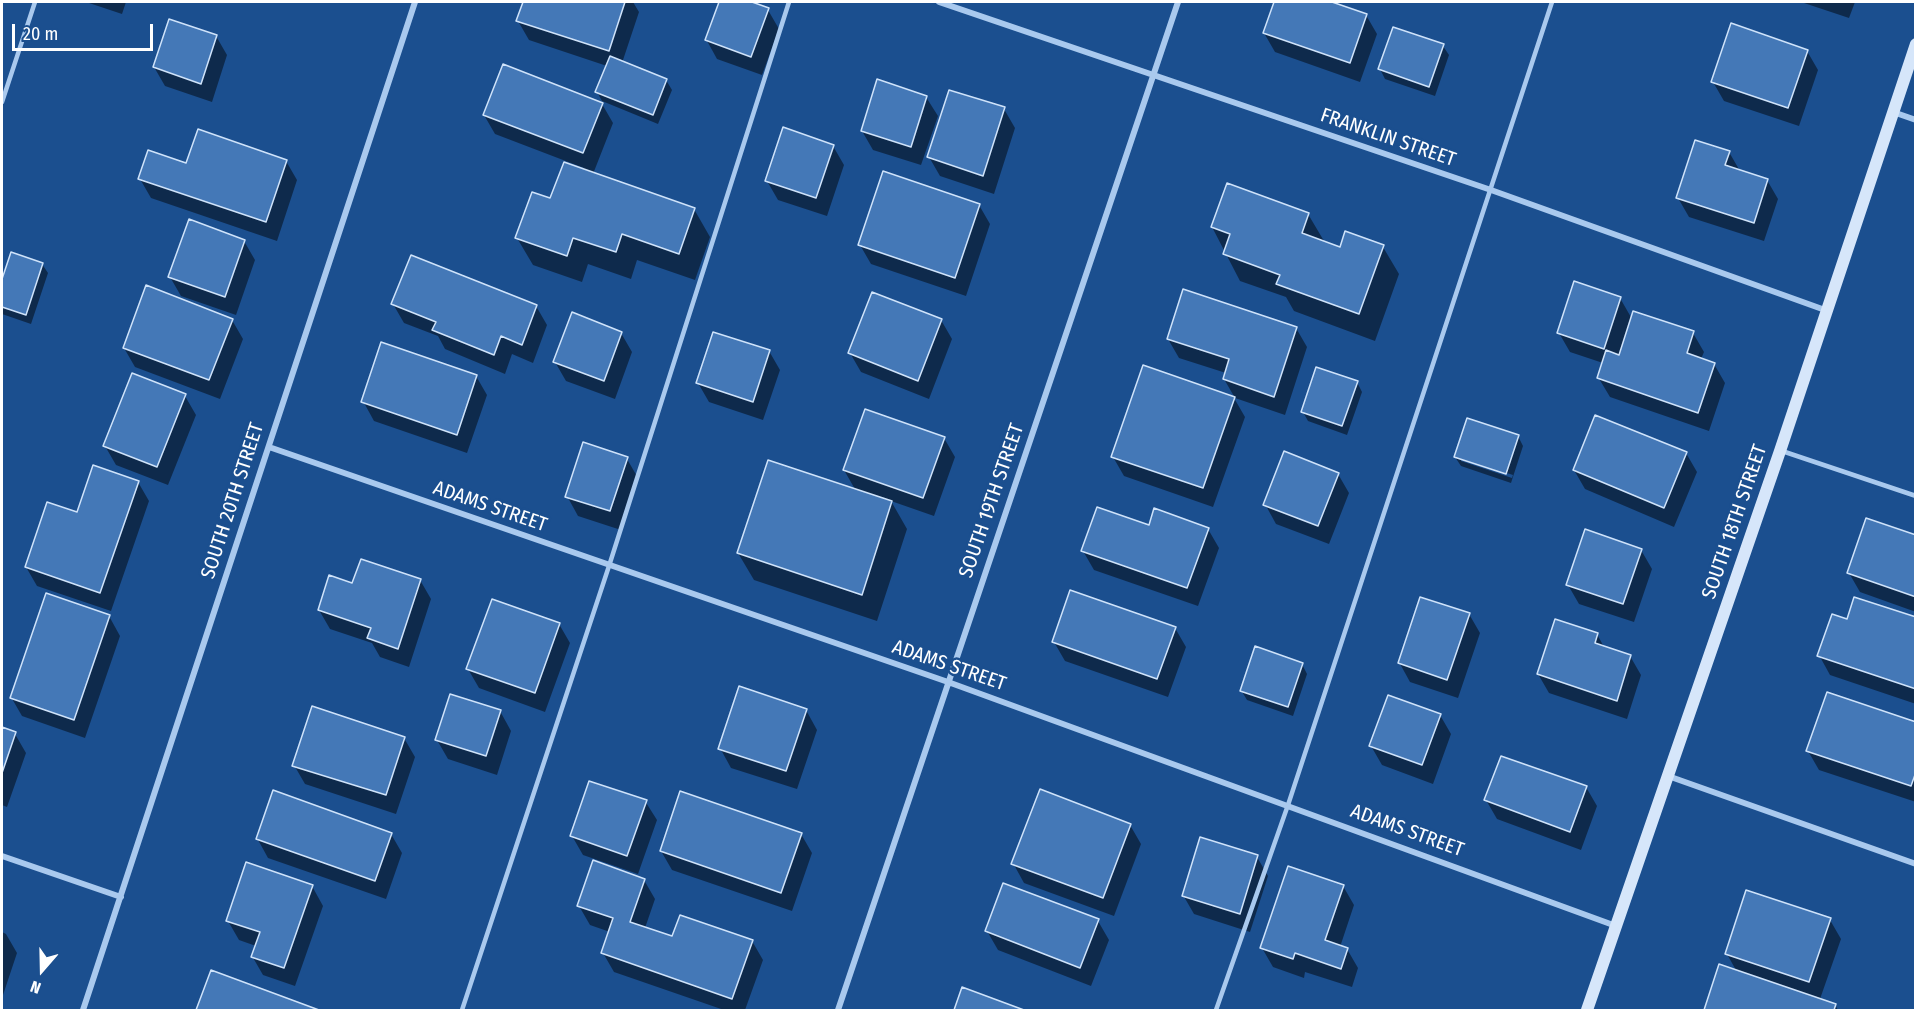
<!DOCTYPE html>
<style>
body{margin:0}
#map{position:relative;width:1917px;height:1012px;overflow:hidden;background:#1b4f8f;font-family:"Fira Sans Condensed",sans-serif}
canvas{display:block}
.frame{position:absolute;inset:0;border:3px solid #fff;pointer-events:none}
.north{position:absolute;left:12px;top:940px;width:60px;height:60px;-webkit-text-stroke:4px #1b4f8f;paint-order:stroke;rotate:200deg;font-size:16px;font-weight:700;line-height:24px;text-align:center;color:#fff}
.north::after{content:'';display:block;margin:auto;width:21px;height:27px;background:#fff;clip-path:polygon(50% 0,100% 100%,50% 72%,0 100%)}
.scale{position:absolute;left:12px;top:24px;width:141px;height:27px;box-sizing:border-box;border:3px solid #fff;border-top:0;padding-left:8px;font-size:18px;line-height:21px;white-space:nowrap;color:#fff;-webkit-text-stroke:4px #1b4f8f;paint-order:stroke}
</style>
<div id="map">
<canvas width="1917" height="1012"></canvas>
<div class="frame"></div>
<div class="north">N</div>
<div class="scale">20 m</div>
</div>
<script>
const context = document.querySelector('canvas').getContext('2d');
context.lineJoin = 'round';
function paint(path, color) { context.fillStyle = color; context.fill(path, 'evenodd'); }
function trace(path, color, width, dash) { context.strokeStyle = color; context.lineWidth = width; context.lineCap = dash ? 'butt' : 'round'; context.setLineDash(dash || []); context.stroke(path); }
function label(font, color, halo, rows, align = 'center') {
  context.font = font + ' "Fira Sans Condensed",sans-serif'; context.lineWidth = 5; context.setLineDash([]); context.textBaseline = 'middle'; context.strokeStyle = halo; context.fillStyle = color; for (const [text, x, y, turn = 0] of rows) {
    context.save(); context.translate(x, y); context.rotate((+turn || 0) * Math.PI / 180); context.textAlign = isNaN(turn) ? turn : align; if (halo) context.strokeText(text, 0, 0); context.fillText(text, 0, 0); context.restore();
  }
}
paint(new Path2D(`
 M86 2H126L122 14Z
 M524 2H633L639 12 622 63 666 80 672 90 658 124 602 101 597 92 607 66 529 40 518 21Z
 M721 2H747L768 10 779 29 762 75 717 59 706 39Z
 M1276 2H1328L1366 15 1377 34 1360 82 1275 52 1264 33Z
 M1801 2H1855L1849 18Z
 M216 36 227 55 212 102 165 86 154 67Z
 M1443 46 1449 55 1435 96 1385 79 1380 69Z
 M1807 51 1818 70 1799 126 1724 101 1713 82Z
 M926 97 938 116 921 165 873 150 862 131Z
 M602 104 613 123 593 174 694 209 710 237 695 280 637 260 631 279 588 264 582 282 533 265 517 238 584 168 495 134 484 115Z
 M1004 109 1015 128 994 194 940 176 929 157Z
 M833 146 844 165 827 216 778 200 767 181Z
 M1729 152 1740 171 1767 180 1778 199 1764 241 1689 217 1678 198Z
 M286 161 297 180 277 241 151 198 140 179 187 165Z
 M979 205 990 224 966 296 871 264 860 245Z
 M1308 214 1324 241 1340 249 1346 233 1383 247 1399 274 1375 341 1294 311 1286 297 1240 281 1212 227Z
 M244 241 255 260 236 315 181 296 170 277Z
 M11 253 42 264 48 273 31 324 2 314V284Z
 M1620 298 1632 319 1693 333 1704 352 1701 359 1714 364 1725 383 1709 431 1610 397 1598 377 1603 363 1570 352 1559 333Z
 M393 304 536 306 547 325 533 363 512 354 505 374 445 349 438 336 404 323Z
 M232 320 243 339 220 399 135 367 124 348Z
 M941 320 952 339 929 399 861 372 850 353Z
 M1296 328 1307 347 1285 415 1235 398 1224 379 1226 373 1179 358 1168 339Z
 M621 333 632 352 615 399 566 381 555 362Z
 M769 351 780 370 763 420 709 402 698 383Z
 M476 376 487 395 467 453 374 421 363 401Z
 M1357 382 1362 392 1347 435 1308 421 1303 412Z
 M185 396 196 415 168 485 116 465 105 446Z
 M1234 398 1245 417 1213 507 1124 476 1113 457Z
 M1518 436 1523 446 1511 483 1461 466 1455 457ZM1461 458 1513 475 1512 478 1461 461Z
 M944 438 955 457 934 516 891 501 907 529 877 621 754 580 738 553 856 491 844 470Z
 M1686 453 1697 472 1674 527 1585 489 1574 470Z
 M627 459 638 478 621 530 578 516 567 496Z
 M1338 474 1349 493 1329 544 1276 524 1265 504Z
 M138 482 149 501 111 611 37 586 26 567 78 514Z
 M1208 529 1219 548 1198 606 1094 570 1083 551Z
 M1916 537V612L1860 592 1849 573Z
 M1641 550 1652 569 1634 622 1579 604 1568 585Z
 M420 580 431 599 409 667 380 657 372 643 330 629 319 610 353 585Z
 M1469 614 1480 633 1458 698 1410 682 1399 662Z
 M109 616 120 636 85 738 22 716 11 697Z
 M1916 619V704L1830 675 1819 655 1848 621Z
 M559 624 570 643 545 712 479 688 468 669Z
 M1175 628 1186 647 1168 697 1065 661 1054 642Z
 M1597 634 1604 647 1630 656 1641 675 1627 719 1549 693 1538 674Z
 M1302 664 1307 674 1293 716 1247 700 1241 690Z
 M806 710 817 730 797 789 731 768 720 748Z
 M500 711 511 731 497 775 448 759 437 740Z
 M1440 715 1451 734 1433 784 1382 765 1371 746Z
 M1916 723V802L1819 770 1808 751Z
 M2 729 15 734 26 753 7 807 2 805Z
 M404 738 415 757 396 814 305 784 294 765Z
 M1586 787 1597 806 1581 850 1497 819 1486 800Z
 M645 801 657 820 638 874 583 855 572 836Z
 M1130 825 1141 844 1114 916 1024 883 1013 863Z
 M391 834 402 853 386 899 268 858 257 838Z
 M801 834 812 853 792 911 672 870 661 851Z
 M1257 857 1268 876 1250 932 1194 914 1183 895Z
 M644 880 655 899 645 928 673 938 752 941 763 960 745 1010H724L614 972 603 953 610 932 590 925 579 906Z
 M312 886 323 906 295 986 263 975 252 956 256 946 239 940 228 921Z
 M1343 886 1354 905 1340 947 1347 949 1358 968 1352 987 1305 972 1304 978 1273 967 1262 948Z
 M1830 920 1841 939 1820 999 1835 1005 1838 1010H1705L1720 966 1737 972 1727 954Z
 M1098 921 1109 940 1091 986 998 950 987 931Z
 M2 932 6 934 17 953 2 998Z
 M212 972 315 1010H198Z
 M963 989 1020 1010H955Z`), '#0007');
const building = new Path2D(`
 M523 2H625L609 51 516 21Z
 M719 2H752L769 8 751 57 705 40Z
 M1274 2H1332L1367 14 1350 63 1263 33Z
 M169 19 217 35 201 84 153 67Z
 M1731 23 1808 50 1788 108 1711 82Z
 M1393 27 1444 44 1429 87 1378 69Z
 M610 56 667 79 653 115 595 92Z
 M503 64 603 103 583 153 483 115Z
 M877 79 927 96 911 147 861 131Z
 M949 90 1005 107 983 176 927 157Z
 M783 127 834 145 816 198 765 181Z
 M198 129 287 160 266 222 138 179 148 150 186 163Z
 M1695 140 1730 151 1725 165 1768 179 1754 223 1676 198Z
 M564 162 695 208 679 254 622 234 616 252 573 238 567 256 515 238 532 192 550 198Z
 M883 171 980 204 955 278 858 245Z
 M1227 183 1309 213 1302 233 1340 247 1345 231 1384 245 1359 314 1276 284 1280 275 1223 254 1230 234 1211 227Z
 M189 219 245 240 225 297 168 277Z
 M11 252 43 263 26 315 2 307V279Z
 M411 255 537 305 522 345 501 336 494 355 432 330 436 322 391 304Z
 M1574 281 1621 297 1604 349 1557 333Z
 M146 285 233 319 209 380 123 348Z
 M1183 289 1297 327 1274 397 1223 379 1229 359 1167 339Z
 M872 292 942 319 918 381 848 353Z
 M1633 311 1694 331 1687 353 1715 363 1698 413 1597 378 1606 350 1619 355Z
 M572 312 622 332 604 381 553 362Z
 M713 332 770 350 753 402 696 383Z
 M381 342 477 375 457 435 361 402Z
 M1143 365 1235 397 1203 488 1111 457Z
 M1316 367 1358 381 1342 426 1301 412Z
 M132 373 186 394 157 467 103 446Z
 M865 409 945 437 923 498 843 470Z
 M1595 415 1687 452 1664 508 1573 470Z
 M1467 418 1519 435 1506 474 1454 457Z
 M583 442 628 457 610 511 565 497Z
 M1284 451 1339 473 1318 526 1263 505Z
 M768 460 892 501 862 595 737 553Z
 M93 465 139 481 100 593 25 567 47 502 77 512Z
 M1097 507 1149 525 1154 508 1209 528 1187 588 1081 551Z
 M1866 518 1916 535V597L1847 573Z
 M1585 529 1642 549 1623 604 1566 585Z
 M361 559 421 579 398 649 367 638 371 628 318 610 329 575 352 583Z
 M1070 590 1176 627 1157 679 1052 642Z
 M46 593 110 615 74 720 10 698Z
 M1420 597 1470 613 1447 680 1398 663Z
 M1854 597 1916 617V689L1817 656 1832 614 1847 619Z
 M492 599 560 623 535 693 466 669Z
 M1555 619 1598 633 1595 643 1631 655 1617 701 1537 674Z
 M1255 646 1303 663 1288 707 1240 691Z
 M739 686 807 709 786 771 718 749Z
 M1827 692 1916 722V772L1911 786 1806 751Z
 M450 694 501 710 486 756 435 740Z
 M1388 695 1441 714 1422 765 1369 746Z
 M312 706 405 737 386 795 292 766Z
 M2 727 16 732 2 773Z
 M1501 756 1587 786 1570 832 1484 800Z
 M589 781 647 800 627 856 570 836Z
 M1040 789 1131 824 1103 898 1011 864Z
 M273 790 392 833 375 881 256 839Z
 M680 791 802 833 781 893 660 851Z
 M1200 837 1258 855 1240 914 1182 896Z
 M593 860 645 879 630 922 672 936 680 915 753 940 732 999 601 953 613 918 577 906Z
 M246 862 313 885 284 968 251 957 260 932 226 921Z
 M1288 866 1344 885 1325 940 1348 948 1341 969 1295 953 1293 959 1260 948Z
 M1003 883 1099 919 1080 968 985 931Z
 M1746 890 1831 918 1809 982 1725 954Z
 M1719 964 1836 1004 1834 1010H1704Z
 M211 970 319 1010H196Z
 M962 987 1024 1010H954Z`);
paint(building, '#4478b7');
trace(building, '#cfe3fa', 1.5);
trace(new Path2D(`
 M2 102 35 2
 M1782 451 1916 496
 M462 1010 609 566 789 2
 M1216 1010 1288 805 1552 2`), '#a9c9ee', 4.5);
trace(new Path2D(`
 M939 2 1491 190 1825 310
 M1893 112 1916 120
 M269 447 948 682 1616 926
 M1668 776 1916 864
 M2 856 121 897
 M83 1010 415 2
 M838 1010 1178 2`), '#a9c9ee', 6);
trace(new Path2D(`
 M1587 1010 1780 451 1916 44`), '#d6e6fa', 12);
label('20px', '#fff', '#1b4f8f', [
 ["FRANKLIN STREET",1388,138,19],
 ["SOUTH 20TH STREET",233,501,-72],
 ["SOUTH 19TH STREET",992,501,-71],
 ["ADAMS STREET",490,507,19],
 ["SOUTH 18TH STREET",1735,522,-71],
 ["ADAMS STREET",949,666,19],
 ["ADAMS STREET",1407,831,20]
]);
</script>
